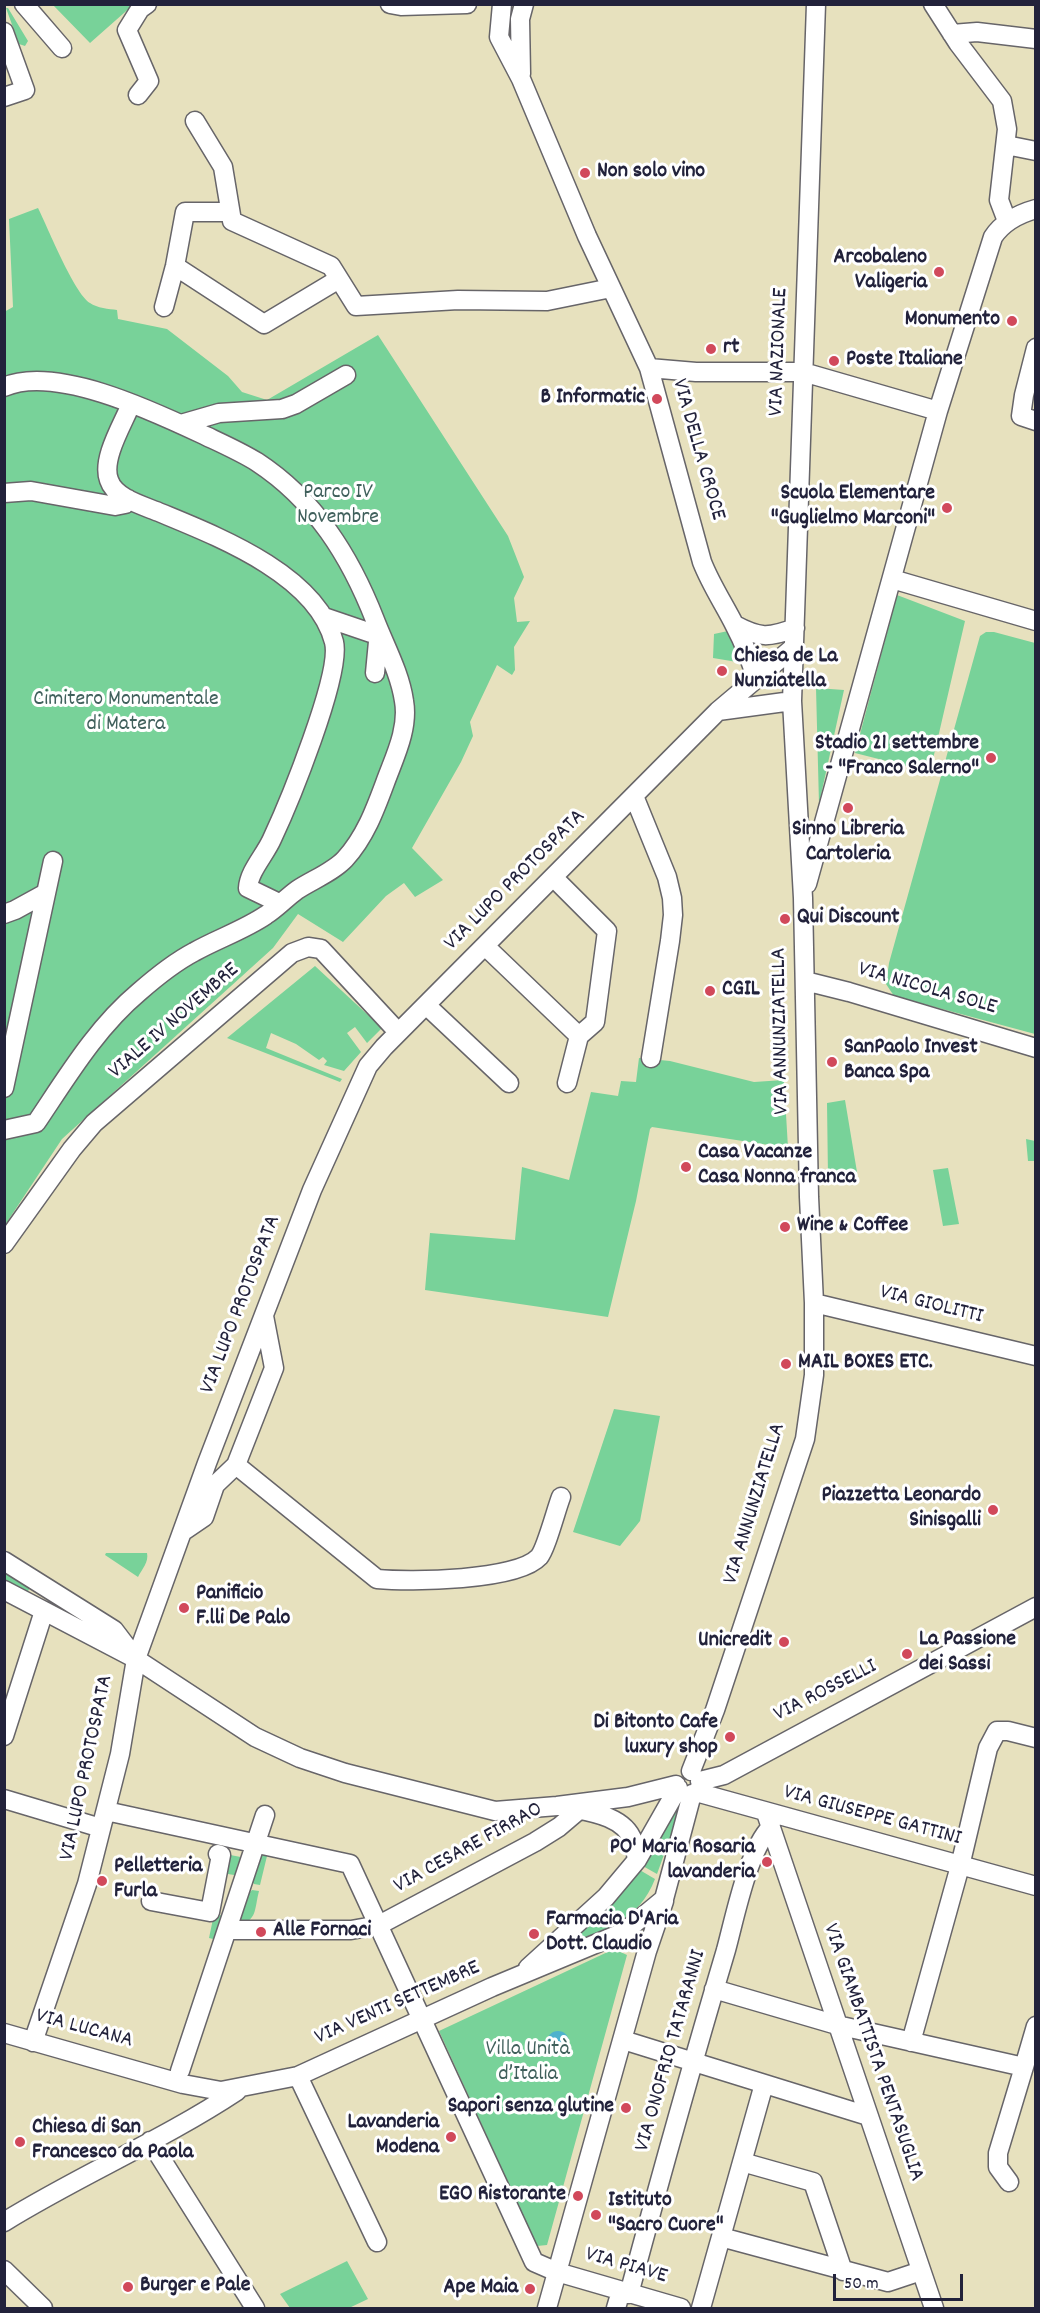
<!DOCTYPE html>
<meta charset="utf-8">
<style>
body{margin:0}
#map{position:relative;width:1040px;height:2313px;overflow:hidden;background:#e7e1be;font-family:Dekko,sans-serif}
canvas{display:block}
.frame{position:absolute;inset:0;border:6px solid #22223b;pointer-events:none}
.scale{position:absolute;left:833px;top:2274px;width:130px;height:27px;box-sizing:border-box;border:3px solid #22223b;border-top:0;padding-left:8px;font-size:18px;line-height:21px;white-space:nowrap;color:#22223b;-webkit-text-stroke:4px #fff;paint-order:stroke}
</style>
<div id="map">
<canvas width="1040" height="2313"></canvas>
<div class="frame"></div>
<div class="scale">50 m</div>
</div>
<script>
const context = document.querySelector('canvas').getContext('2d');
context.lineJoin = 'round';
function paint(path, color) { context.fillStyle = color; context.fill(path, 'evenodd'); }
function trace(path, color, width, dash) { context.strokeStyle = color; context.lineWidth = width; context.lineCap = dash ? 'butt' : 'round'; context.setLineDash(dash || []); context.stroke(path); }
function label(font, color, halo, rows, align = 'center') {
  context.font = font + ' Dekko,sans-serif'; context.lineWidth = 6; context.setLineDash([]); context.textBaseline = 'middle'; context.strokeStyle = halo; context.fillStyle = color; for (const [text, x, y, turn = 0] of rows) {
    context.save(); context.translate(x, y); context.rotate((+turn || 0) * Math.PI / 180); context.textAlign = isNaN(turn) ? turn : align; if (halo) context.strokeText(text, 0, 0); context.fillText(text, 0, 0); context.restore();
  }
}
paint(new Path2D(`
 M53 5H133L90 43Z
 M6 8H8L28 41 25 46 19 44Z
 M38 208C48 228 74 293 90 303 97 308 109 309 117 310L118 319 167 329 228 376 242 392 267 400 378 335 508 536 524 577 514 598 517 622 530 621 514 647 515 670 512 675 497 665 470 722 473 736 461 762 412 848 443 880 415 897 404 883 386 896 343 942 298 914 273 948 62 1139 5 1225 4 312 13 307 9 219Z
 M897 595 965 621 930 772 855 753Z
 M728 631 744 657 737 662 713 658 714 634Z
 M986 632H994L1035 643V1034L894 996 886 984 889 963 980 636Z
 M816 688 844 690 819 804Z
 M315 966 382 1028 367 1043 355 1027 347 1033 361 1052 344 1071 324 1065 327 1061 323 1057 319 1060 296 1044 271 1033 266 1048 342 1079 340 1082 227 1038Z
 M639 1058 670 1061 754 1082 784 1080 788 1148 652 1127 650 1129 636 1201 608 1317 425 1290 430 1233 515 1240 522 1167 569 1180 591 1092 618 1096 621 1081 636 1082Z
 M845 1100 857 1172 828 1177 827 1103Z
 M1026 1139 1035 1141V1161H1028Z
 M948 1168 959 1224 943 1226 933 1170Z
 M614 1409 660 1416 640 1521 620 1546 573 1532Z
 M106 1553H147C149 1562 142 1569 138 1577L105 1555Z
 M5 1568 32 1584 27 1593 5 1583Z
 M678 1796 684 1799 657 1874 641 1865Z
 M225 1854 246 1858 240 1876 222 1873Z
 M260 1855 267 1856 260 1885 254 1884 252 1881Z
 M638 1869 655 1879C639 1921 603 1931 564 1949L561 1946Z
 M252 1890 259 1891C254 1910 258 1920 237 1926L248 1894Z
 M221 1915 225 1916 217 1940 209 1938 213 1919Z
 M614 1949 627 1955 547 2245 537 2246 439 2031Z
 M347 2261 368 2299 349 2308H290L280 2294Z`), '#78d299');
paint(new Path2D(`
 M547 2042a11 11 0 1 1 22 0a11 11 0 1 1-22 0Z`), '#4eb2cd');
const minor = new Path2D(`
 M24 4 62 48
 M390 4 401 6 467 4
 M502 4 499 37 521 79 587 236 649 368 702 562C711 585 724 604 735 626 744 643 751 661 756 679
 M933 4 958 43 1002 101 1007 129 999 200 1007 221
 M4 32 25 90 4 97
 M952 34 977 32 1036 39
 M521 74 520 19 524 4
 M138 95 149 81 127 30 140 9 147 4
 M195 121 223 167 232 221 331 266 356 306 458 300 547 301 611 288
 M1006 145 1036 151
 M175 266 264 324 339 279
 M164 307 175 266 185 212H230
 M1036 348 1024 395 1021 416 1036 421
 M649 368 696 372H803L938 411
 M4 387C56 364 157 413 206 436 223 444 241 452 257 462 315 500 350 556 375 620 385 646 400 673 404 701 409 729 394 758 385 783 375 810 365 837 345 859 333 872 312 880 297 890 286 898 277 908 266 915 244 930 217 939 194 952 175 962 155 978 139 992 96 1028 67 1077 36 1123L4 1130
 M131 404C123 424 101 459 109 480 115 499 145 506 161 513 219 537 317 575 334 642 342 674 288 805 272 839 265 855 249 871 248 888L279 903
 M181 424 219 413 282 409 296 404 346 375
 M4 493 31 491 115 506 125 504 128 499
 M892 579 1036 621
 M324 617 371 633 379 631 375 673
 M735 625C759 638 769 638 795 628
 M718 711 792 701
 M634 796 667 877 672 898 673 915 670 941 651 1058
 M553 877 607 931 595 1022 579 1036 567 1083
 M807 884 938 411 993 237C1003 222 1018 214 1036 209
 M4 914 15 910 46 893
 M485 946 579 1036
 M805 981 849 992 1036 1048
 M426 1005 509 1083
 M4 1088 53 861
 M4 1244 72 1149 94 1123 292 953 308 947 321 949 398 1032
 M814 1303 1036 1356
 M236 1465 377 1579C410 1582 517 1581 539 1557 546 1549 556 1510 561 1497
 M182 1532 204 1517 215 1485 236 1465 274 1368 264 1316
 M4 1561 114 1630 133 1655
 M4 1590 136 1659 255 1737 300 1758 345 1773 495 1811 557 1806 628 1797 676 1785
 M4 1736 44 1611
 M691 1771 715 1710 805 1439 814 1375V1303L809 1197 803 898 792 701 816 4
 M700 1781 724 1775 1036 1607
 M696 1792 1036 1886
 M4 1799 101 1828
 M571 1808C592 1812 625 1817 633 1841 635 1847 636 1854 637 1860
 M106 1811 350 1864 534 2262 557 2272 681 2308
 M766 1813 934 2308
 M151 1901 210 1912 221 1855 218 1854
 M227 1930H351L379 1925 535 1842 559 1827 579 1810
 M528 1968 606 1897 637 1860 678 1788
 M714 1989 837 2025 1024 2067 1036 2026
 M4 2033 183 2084 221 2091 298 2076 492 1987 624 1932 664 1899 692 1794
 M623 2040 868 2116
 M33 2042 87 1884 120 1754 136 1659 207 1463 312 1190 368 1066 384 1047 718 711 794 647
 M911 2042 960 1866 988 1748 997 1731H1008L1036 1738
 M180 2071 265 1815
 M298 2076 377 2242
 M150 2141 255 2308
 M742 2162 813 2182 843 2271
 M1009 2182 998 2167V2153L1024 2067
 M4 2222C80 2175 163 2140 237 2091
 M721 2237 888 2282 921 2271
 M4 2270 43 2308
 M629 2294C660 2179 692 2064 726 1950 735 1917 748 1850 771 1827
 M547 2308 647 1951 664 1901
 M616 2308 621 2291
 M701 2308 764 2084`);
trace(minor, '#676569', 21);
trace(minor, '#fff', 18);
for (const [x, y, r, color] of [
 [585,173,6,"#d1495b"],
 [939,272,6,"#d1495b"],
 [1012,321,6,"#d1495b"],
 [711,349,6,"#d1495b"],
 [834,361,6,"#d1495b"],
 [657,399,6,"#d1495b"],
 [947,508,6,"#d1495b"],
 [722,671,6,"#d1495b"],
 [991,758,6,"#d1495b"],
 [848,808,6,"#d1495b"],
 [785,919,6,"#d1495b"],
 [710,991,6,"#d1495b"],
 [832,1062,6,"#d1495b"],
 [686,1167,6,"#d1495b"],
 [785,1227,6,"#d1495b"],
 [786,1364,6,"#d1495b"],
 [993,1510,6,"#d1495b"],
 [184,1608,6,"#d1495b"],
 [784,1642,6,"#d1495b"],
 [907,1654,6,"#d1495b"],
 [730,1737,6,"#d1495b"],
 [767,1862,6,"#d1495b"],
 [102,1881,6,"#d1495b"],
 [261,1932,6,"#d1495b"],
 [534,1934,6,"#d1495b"],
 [626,2108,6,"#d1495b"],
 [451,2137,6,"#d1495b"],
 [20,2142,6,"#d1495b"],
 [578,2196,6,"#d1495b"],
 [596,2215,6,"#d1495b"],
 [128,2287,6,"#d1495b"],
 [530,2289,6,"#d1495b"]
]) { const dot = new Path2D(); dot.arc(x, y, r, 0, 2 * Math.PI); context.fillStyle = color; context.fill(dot); trace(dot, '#fff', 2); }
label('bold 22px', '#22223b', '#fff', [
 ["Non solo vino",597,173],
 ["Arcobaleno",927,259,"right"],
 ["Valigeria",927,284,"right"],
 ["Monumento",1000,321,"right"],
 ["rt",723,349],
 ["Poste Italiane",846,361],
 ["B Informatic",645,399,"right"],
 ["Scuola Elementare",935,495,"right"],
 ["\"Guglielmo Marconi\"",935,520,"right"],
 ["Chiesa de La",734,658],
 ["Nunziatella",734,683],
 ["Stadio 21 settembre",979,745,"right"],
 ["- \"Franco Salerno\"",979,770,"right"],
 ["Sinno Libreria",848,831,"center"],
 ["Cartoleria",848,856,"center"],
 ["Qui Discount",797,919],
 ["CGIL",722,991],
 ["SanPaolo Invest",844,1049],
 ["Banca Spa",844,1074],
 ["Casa Vacanze",698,1154],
 ["Casa Nonna franca",698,1179],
 ["Wine & Coffee",797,1227],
 ["MAIL BOXES ETC.",798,1364],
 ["Piazzetta Leonardo",981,1497,"right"],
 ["Sinisgalli",981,1522,"right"],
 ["Panificio",196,1595],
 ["F.lli De Palo",196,1620],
 ["La Passione",919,1641],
 ["dei Sassi",919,1666],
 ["Unicredit",772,1642,"right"],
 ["Di Bitonto Cafe",718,1724,"right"],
 ["luxury shop",718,1749,"right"],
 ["PO' Maria Rosaria",755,1849,"right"],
 ["lavanderia",755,1874,"right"],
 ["Pelletteria",114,1868],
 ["Furla",114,1893],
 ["Farmacia D'Aria",546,1921],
 ["Dott. Claudio",546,1946],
 ["Alle Fornaci",273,1932],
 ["Sapori senza glutine",614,2108,"right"],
 ["Lavanderia",439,2124,"right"],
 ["Modena",439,2149,"right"],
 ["Chiesa di San",32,2129],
 ["Francesco da Paola",32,2154],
 ["EGO Ristorante",566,2196,"right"],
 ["Istituto",608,2202],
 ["\"Sacro Cuore\"",608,2227],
 ["Burger e Pale",140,2287],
 ["Ape Maia",518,2289,"right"]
], 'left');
label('22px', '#22223b', '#fff', [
 ["VIA NAZIONALE",780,352,-88],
 ["VIA DELLA CROCE",697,450,74],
 ["VIA LUPO PROTOSPATA",516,881,-45],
 ["VIA NICOLA SOLE",927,990,16],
 ["VIALE IV NOVEMBRE",175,1022,-41],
 ["VIA ANNUNZIATELLA",782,1031,-91],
 ["VIA LUPO PROTOSPATA",242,1305,-69],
 ["VIA GIOLITTI",931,1306,14],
 ["VIA ANNUNZIATELLA",756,1504,-73],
 ["VIA ROSSELLI",826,1692,-27],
 ["VIA LUPO PROTOSPATA",88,1768,-78],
 ["VIA GIUSEPPE GATTINI",872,1817,15],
 ["VIA CESARE FIRRAO",469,1849,-29],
 ["VIA VENTI SETTEMBRE",398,2004,-24],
 ["VIA LUCANA",84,2030,15],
 ["VIA ONOFRIO TATARANNI",672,2051,-74],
 ["VIA GIAMBATTISTA PENTASUGLIA",872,2053,71],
 ["VIA PIAVE",626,2267,16]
]);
label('22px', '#40605c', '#fff', [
 ["Parco IV",338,494],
 ["Novembre",338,519],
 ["Cimitero Monumentale",126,701],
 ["di Matera",126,726],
 ["Villa Unità",528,2051],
 ["d’Italia",528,2076]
]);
</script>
